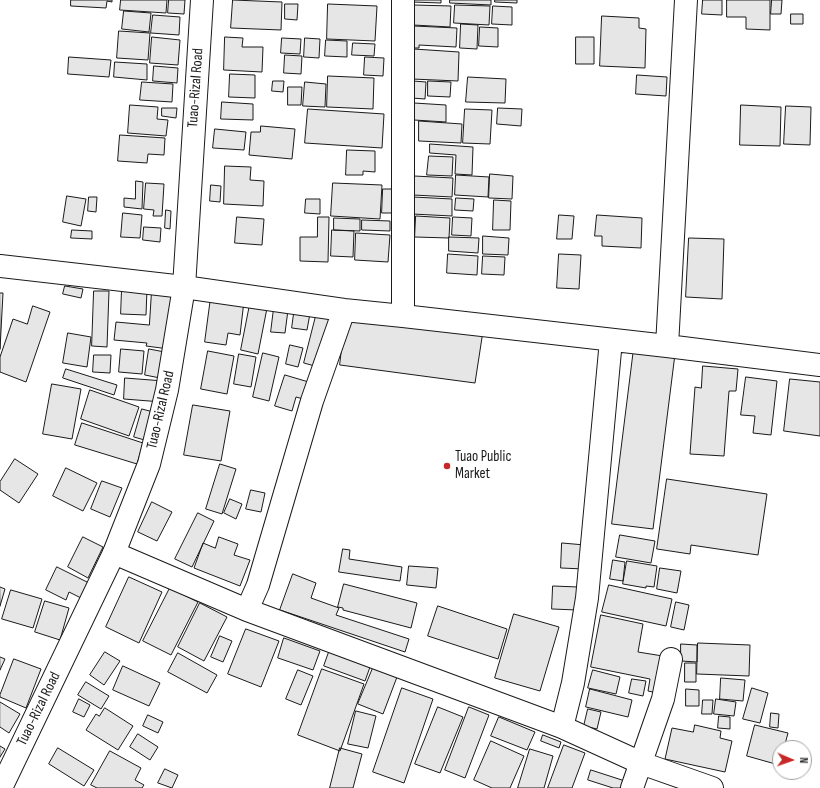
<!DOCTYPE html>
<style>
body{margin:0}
#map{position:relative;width:820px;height:788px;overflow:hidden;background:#fff;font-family:"Sofia Sans Condensed",sans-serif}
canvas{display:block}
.north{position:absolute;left:772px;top:740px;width:40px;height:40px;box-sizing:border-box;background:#fff;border:1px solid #a3a3a3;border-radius:50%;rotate:92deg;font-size:11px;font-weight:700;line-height:16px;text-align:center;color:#1a1a1a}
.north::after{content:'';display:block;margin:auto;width:14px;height:18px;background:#c62828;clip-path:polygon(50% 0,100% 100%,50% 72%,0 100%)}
</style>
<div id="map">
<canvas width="820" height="788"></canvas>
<div class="north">N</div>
</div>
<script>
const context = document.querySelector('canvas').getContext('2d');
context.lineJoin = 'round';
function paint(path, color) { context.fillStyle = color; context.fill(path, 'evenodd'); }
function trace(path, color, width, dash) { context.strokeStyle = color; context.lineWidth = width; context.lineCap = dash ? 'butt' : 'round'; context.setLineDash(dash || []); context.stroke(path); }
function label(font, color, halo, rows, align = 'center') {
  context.font = font + ' "Sofia Sans Condensed",sans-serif'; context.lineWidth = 3; context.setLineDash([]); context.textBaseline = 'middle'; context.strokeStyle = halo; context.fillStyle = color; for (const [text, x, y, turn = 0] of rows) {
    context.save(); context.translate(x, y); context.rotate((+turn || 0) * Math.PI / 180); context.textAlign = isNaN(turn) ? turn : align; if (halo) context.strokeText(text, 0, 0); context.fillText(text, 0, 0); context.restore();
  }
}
const building = new Path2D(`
 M71 0H112V2L107 1 106 8 71 6Z
 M121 0H167L166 13 120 10Z
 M169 0H185L184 14 168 13Z
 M233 0 282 2 281 30 231 28Z
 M413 0H441V3L412 2Z
 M450 0H491V5L450 3Z
 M495 0H517V3L495 2Z
 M703 0H722V15L702 14Z
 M727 0H770V30L746 29V17H727Z
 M772 0H782L781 14H771Z
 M285 4H298L297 20 285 19Z
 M328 4 377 6 375 41 327 39Z
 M414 5 451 6 450 27 413 25Z
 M455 5 490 6 489 25 454 23Z
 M493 6 512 7V25L492 24Z
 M124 11 151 13 149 32 122 29Z
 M791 14H803V24H791Z
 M153 15 180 17 179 35 151 33Z
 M602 16 639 18V28L646 29 645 68 600 66Z
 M461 24 478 25 477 49 460 48Z
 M414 26 457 28 456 47 419 45V48H414Z
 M480 27 498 28V47L479 46Z
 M119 31 150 33 148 60 117 58Z
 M152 37 180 40 178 65 150 63Z
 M225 37 243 38 242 47H263L262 72 224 70Z
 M576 37H594V64H576Z
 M282 38 301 39 300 54 281 53Z
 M305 38 320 39 319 58 304 57Z
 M326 40 347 41V57L325 56Z
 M353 43 375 44 374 56 352 55Z
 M414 49 459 52 458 81 412 79Z
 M285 55 302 56 301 74 284 73Z
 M69 57 111 60 109 77 68 74Z
 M365 57 384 58 383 76 364 75Z
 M115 62 147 64V80L114 77Z
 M154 66 178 68 177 83 153 81Z
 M230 74 255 75V98L229 97Z
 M637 75 667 77 666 96 636 94Z
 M328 76 374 78 373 109 327 107Z
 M468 77 506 79 505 103 466 102Z
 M273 81H284L283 92 272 91Z
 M413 81 426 82 425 99 412 98Z
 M428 81 451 82 450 97 428 96Z
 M142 82 173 84 172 102 140 100Z
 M305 82 326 84 325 107 303 106Z
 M288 87H302L301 105H288Z
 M222 102 253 104V120L221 119Z
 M414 103 446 105V122L414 120Z
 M130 105 158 107 157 119 168 120 166 136 128 133Z
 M741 105 781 107 780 146 740 145Z
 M786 106 811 107 810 145 784 144Z
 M162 108H177L176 118 162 116Z
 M498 108 522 109 521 126 497 124Z
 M308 109 384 114 382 148 305 143Z
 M465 109 492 110 490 144 463 143Z
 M419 121 462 124 461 143 419 141Z
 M261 126 295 129 292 159 249 155 251 132H260Z
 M215 129 246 132 244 150 213 148Z
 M120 135 165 138 164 155 148 154 147 163 118 161Z
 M430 144 473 147 472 175 455 174 456 155 430 153Z
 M347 150 375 151V172L363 171V175H346Z
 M429 156 453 157 452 176 427 175Z
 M225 166 251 167 250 180 264 181 263 206 224 204Z
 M490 174 513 176 512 199 489 198Z
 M456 175 489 177 488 197 455 195Z
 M414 176 453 178 452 197 413 195Z
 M136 181 143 182 142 209 124 207V198L135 199Z
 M146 183 164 184 162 216H153L154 210 144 209Z
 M333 183 382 185 380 219 331 216Z
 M211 185 221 186 220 202 210 201Z
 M383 189H397L396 213H382Z
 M67 196 86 199 81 226 63 222Z
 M89 197H97L96 212 88 211Z
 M413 197 452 199V216L412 214Z
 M456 198 474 199 473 211 455 210Z
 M306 199H320V214L305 213Z
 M494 200 511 201 510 230H493Z
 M166 210 171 211 170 229 165 228Z
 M123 213 142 215 140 238 121 237Z
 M559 215 574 216 572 239H557Z
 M597 215 642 218 641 248 602 246V236H595Z
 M416 216 450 218 449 238 415 237Z
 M237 217 264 219 262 245 235 243Z
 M318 217H329L328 262 300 261V237H317Z
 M453 217 472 218 471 236 452 235Z
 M334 218 360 219V231L334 230Z
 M362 220 390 221V231L362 230Z
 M144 227 161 228 160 242 143 240Z
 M72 230 92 231V239L71 238Z
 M332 230 354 231 353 257 331 256Z
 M356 233 390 235 388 262 355 260Z
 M483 236 509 238 508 255 483 254Z
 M449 237 479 238 478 253 449 251Z
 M689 238 724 239 722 299 686 297Z
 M448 254 478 256 477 275 447 273Z
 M559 254 581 255 579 289 557 288Z
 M483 256 505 257 504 275 482 274Z
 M65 286 83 289 81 298 63 294Z
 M122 288 147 289 146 315 121 314Z
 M152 290 175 293 169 349 146 346 147 343 114 340 116 322 149 325Z
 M94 291H109L107 347 92 346Z
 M0 293H3L0 349Z
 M211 297 244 301 240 335 228 333 226 345 205 342Z
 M251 299 268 303 258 354 241 350Z
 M33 306 50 312 26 382 0 372V357L13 319 27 324Z
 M295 306 311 308 307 330 292 328Z
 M274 308 288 310 285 333 271 332Z
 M317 312 332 316 318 367 304 363Z
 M346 314 483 331 475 383 340 365Z
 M68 333 91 337 87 367 63 363Z
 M290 345 303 348 298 367 286 364Z
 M634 348 675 354 653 529 612 524Z
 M121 349 144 351 142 374 119 372Z
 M149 349 170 353 165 379 145 375Z
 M208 351 234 356 227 394 201 389Z
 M263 353 279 357 269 401 253 397Z
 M239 354 256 357 251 387 234 384Z
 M94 355H111L110 373 93 372Z
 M703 366 738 369 736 391H729L724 456 690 454 695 387 701 388Z
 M66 369 117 385 114 395 63 378Z
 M285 375 312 383 307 400 296 397 292 411 275 406Z
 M746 377 777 381 771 435 753 433 755 416 741 415Z
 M125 378 164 381 162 402 124 399Z
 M790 379 820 382V436L784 431Z
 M52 384 81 389 72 439 43 434Z
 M90 390 139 407 129 436 81 419Z
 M193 405 230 411 221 461 184 455Z
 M142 409 157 413 148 441 134 437Z
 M82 423 143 443 137 464 75 445Z
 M15 459 38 474 19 503 0 490V482Z
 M220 464 236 469 222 514 206 509Z
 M66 468 97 483 83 511 53 496Z
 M667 479 767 494 758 555 691 545 690 554 657 549Z
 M102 481 122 488 110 517 91 509Z
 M251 490 265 493 261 512 246 509Z
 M230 499 242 504 236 519 224 513Z
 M152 502 172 512 157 541 138 532Z
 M198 513 214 521 192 567 175 559Z
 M620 535 655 541 651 563 616 557Z
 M83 537 103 547 88 578 68 567Z
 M219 537 238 544 234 555 250 560 240 586 194 568 203 543 215 548Z
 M562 543 585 545 584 569 561 568Z
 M343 549 350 550 349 559 402 567 400 581 339 572Z
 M613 560 625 562 623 581 610 579Z
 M627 561 657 566 654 587 646 586V588L623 584Z
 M409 566 438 568 436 588 407 585Z
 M57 567 89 583 81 598 69 592 66 600 46 590Z
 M660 568 681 571 677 593 657 589Z
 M293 574 316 583 311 598 339 608 336 615 409 639 405 652 280 610Z
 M129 577 162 592 139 643 106 627Z
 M344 584 417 603 411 628 343 610V608L338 607Z
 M609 585 672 599 666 626 602 612Z
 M553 586 578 587 577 610 552 609Z
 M0 587 5 589 0 606Z
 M170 588 198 602 171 655 143 641Z
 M11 590 42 599 33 628 2 619Z
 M45 601 69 608 60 640 35 632Z
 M676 602 689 605 684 630 671 627Z
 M200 603 227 617 204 661 178 647Z
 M438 606 507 629 498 659 428 636Z
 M514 614 559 627 540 691 495 678Z
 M601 615 643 624 638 652 669 657 662 694 648 691 650 679 591 667Z
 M246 629 279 641 261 687 228 674Z
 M220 636 232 641 223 662 211 657Z
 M284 638 320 651 313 670 278 658Z
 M698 643 750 645 749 676 697 674Z
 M681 644 697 645V662L681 661Z
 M105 652 120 661 104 685 90 675Z
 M329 652 370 667 365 681 324 666Z
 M178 653 217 675 207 693 168 672Z
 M0 657 5 659 0 670Z
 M14 659 41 669 26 708 0 697V695Z
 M685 663H696V682H685Z
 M123 666 160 683 149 706 113 690Z
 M373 668 397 677 383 714 358 704Z
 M322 669 364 684 340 751 298 735Z
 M298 670 313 676 301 705 286 699Z
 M593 670 620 677 616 694 588 688Z
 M721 678 745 680 743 701 720 699Z
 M632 679 646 681 643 696 629 693Z
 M86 682 109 696 101 709 78 695Z
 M402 688 433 699 404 783 373 772Z
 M752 688 768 693 760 723 743 719Z
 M590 689 632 700 628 717 586 707Z
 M686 689 699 690V706H686Z
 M79 699 90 705 84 717 73 712Z
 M716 699 736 702 734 716 714 714Z
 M703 700H713L712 714H702Z
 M0 702 20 714 9 733 0 727Z
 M438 707 463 717 440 773 415 764Z
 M469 707 489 715 465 778 445 770Z
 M105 708 133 726 118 750 86 730 96 714 99 716Z
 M588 709 601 712 597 729 584 726Z
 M356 711 376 716 368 748 348 744Z
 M771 713 779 714 778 728 770 727Z
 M148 715 163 722 158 733 143 726Z
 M719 716 730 717V729L718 728Z
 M499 717 535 732 527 750 491 736Z
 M695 725 721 731 720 738 732 741 725 772 665 759 672 728 693 732Z
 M755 725 788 733 784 748H780L779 765 747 756Z
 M138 734 158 747 150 760 130 747Z
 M543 735 561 742 559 748 541 741Z
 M491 741 524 756 510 788H492L474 780Z
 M564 745 585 753 572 788H548Z
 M0 746 5 749 0 757Z
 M58 748 94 770 84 786 49 764Z
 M340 748 362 754 353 788H330Z
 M530 749 553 756 544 788H518Z
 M110 751 141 768 135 780 144 785 142 788H97L91 785Z
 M165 769 178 775 172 788 158 783Z
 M591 770 625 781 623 788H613L588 780Z`);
paint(building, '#e6e6e6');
trace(building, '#1a1a1a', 1);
const minor = new Path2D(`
 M0 266 184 287 344 310 403 316 667 346 820 365
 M403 316V0
 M667 346 686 0
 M114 553 247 610 562 727 641 763 712 788
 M247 610 258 585 312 401 344 310
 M562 727 573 683 587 598 611 340
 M632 788 663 699 671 659`);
const major = new Path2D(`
 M1 788 114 553 149 464 167 390 184 287 202 0`);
trace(minor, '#1a1a1a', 24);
trace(major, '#1a1a1a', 24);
trace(minor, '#fff', 22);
trace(major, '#fff', 22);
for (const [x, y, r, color] of [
 [447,466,4,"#c62828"]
]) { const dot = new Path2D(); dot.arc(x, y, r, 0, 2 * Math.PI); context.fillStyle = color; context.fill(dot); trace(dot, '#fff', 1.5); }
label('15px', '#1a1a1a', '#fff', [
 ["Tuao-Rizal Road",196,88,-86],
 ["Tuao-Rizal Road",161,410,-77],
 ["Tuao-Rizal Road",39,709,-64]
]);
label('15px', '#1a1a1a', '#fff', [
 ["Tuao Public",455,457],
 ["Market",455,474]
], 'left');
</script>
